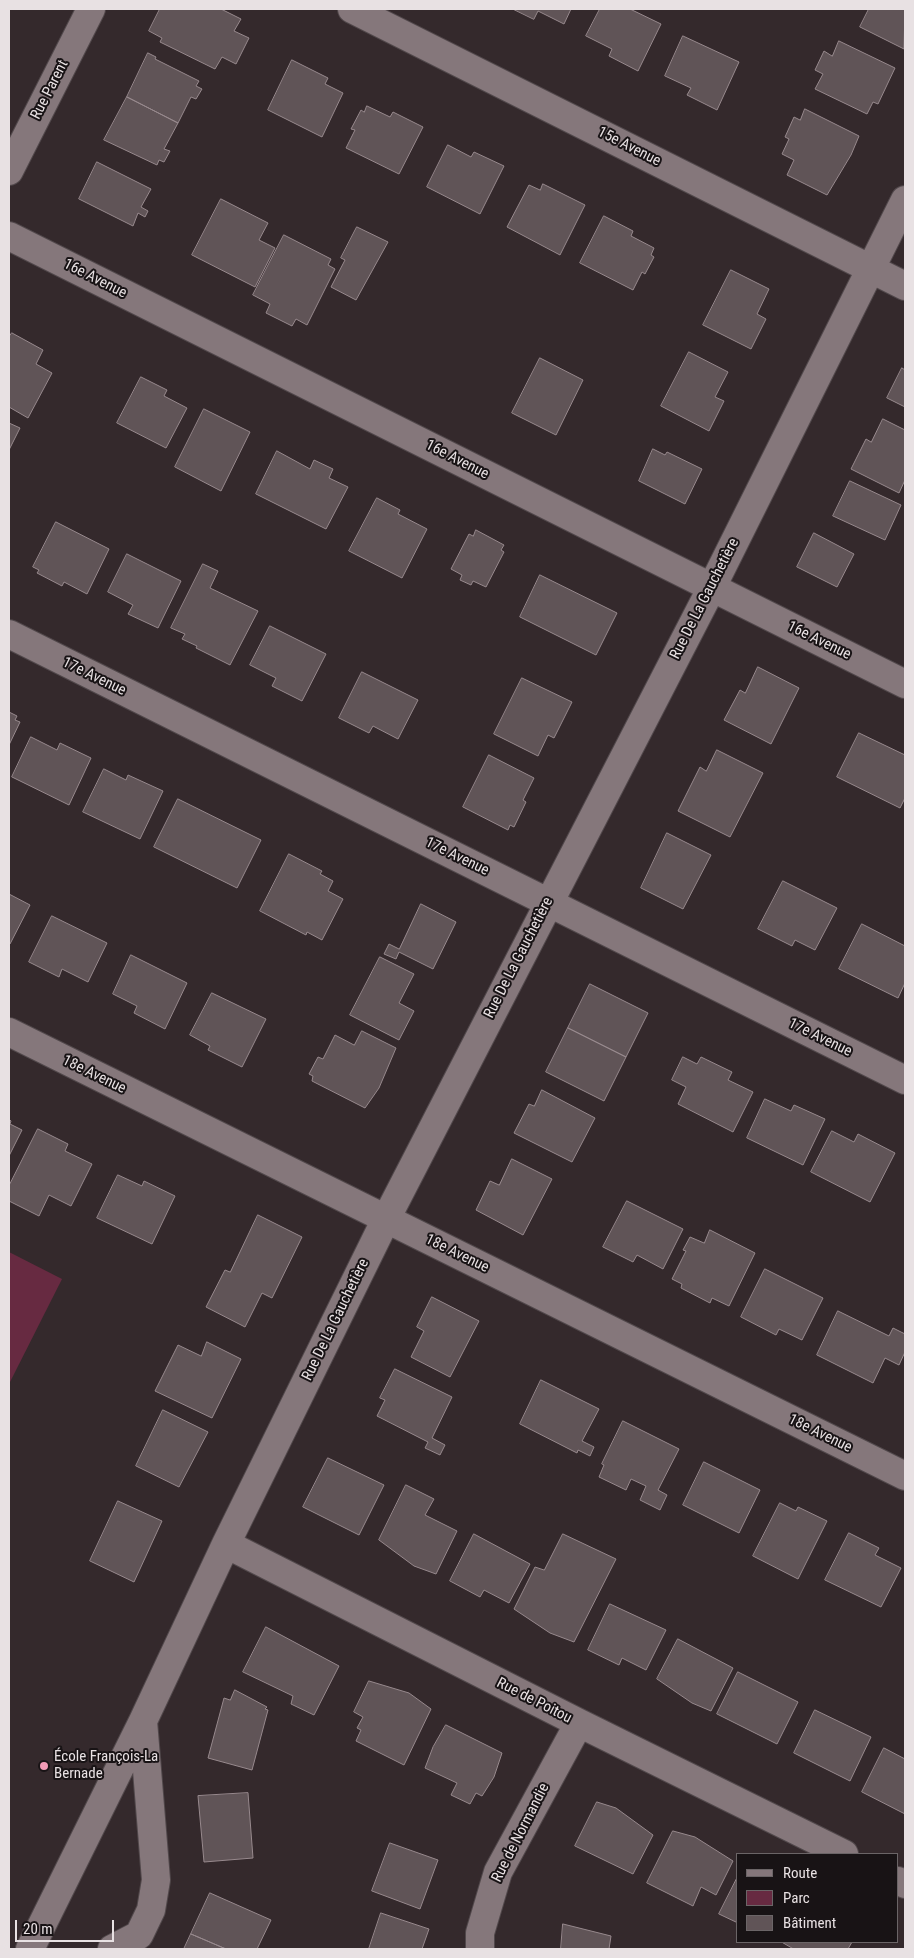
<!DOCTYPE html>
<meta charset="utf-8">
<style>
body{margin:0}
#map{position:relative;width:914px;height:1958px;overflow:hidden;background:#34292c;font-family:"Roboto Condensed",sans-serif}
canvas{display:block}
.frame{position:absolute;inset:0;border:10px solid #e8e1e3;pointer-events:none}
.legend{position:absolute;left:736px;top:1853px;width:162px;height:90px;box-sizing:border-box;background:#181315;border:1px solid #6b6567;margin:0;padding:6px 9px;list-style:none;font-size:15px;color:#e8e1e3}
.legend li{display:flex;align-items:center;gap:10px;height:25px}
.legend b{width:25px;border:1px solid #6b6567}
.scale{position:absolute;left:15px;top:1920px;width:99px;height:22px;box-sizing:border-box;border:2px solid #e8e1e3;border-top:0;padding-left:6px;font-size:15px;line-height:18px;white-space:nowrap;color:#e8e1e3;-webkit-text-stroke:4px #181315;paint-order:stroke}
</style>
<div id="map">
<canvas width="914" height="1958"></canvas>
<div class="frame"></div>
<ul class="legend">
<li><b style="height:6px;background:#85777b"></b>Route</li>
<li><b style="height:14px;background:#672a41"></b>Parc</li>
<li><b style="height:14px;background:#605457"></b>Bâtiment</li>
</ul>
<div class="scale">20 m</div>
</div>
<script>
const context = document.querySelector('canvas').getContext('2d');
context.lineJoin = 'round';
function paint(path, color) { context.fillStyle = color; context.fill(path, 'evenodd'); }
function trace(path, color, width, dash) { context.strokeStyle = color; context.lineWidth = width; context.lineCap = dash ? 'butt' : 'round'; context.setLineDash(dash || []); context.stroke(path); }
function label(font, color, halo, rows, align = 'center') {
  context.font = font + ' "Roboto Condensed",sans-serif'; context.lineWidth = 4; context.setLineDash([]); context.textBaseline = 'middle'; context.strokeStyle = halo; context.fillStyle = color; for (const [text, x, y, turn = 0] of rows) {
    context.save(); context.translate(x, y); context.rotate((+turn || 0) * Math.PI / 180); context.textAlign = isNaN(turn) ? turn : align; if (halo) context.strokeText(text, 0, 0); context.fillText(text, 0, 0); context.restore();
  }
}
paint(new Path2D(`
 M9 1252 62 1279 9 1384Z`), '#672a41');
const building = new Path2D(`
 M160 9H221L241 19 234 31 249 38 236 64 222 57 215 69 160 42 162 38 149 31Z
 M513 9H571L564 24 538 11 534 19Z
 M600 9H630L661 24 638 71 609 56 612 49 586 36Z
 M869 9H905L904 49 860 27Z
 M683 36 739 62 717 110 687 95 691 88 665 76Z
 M839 41 895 68 878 104 873 102 867 114 815 89 823 74 815 70 824 51 832 56Z
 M148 53 156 57 155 59 199 81 196 86 202 89 196 99 191 97 178 123 127 97Z
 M292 60 328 78 325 84 343 93 322 137 268 110Z
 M127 97 178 123 164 149 170 151 164 162 159 160 157 165 104 140Z
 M367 106 390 117 393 112 423 127 399 174 346 148 355 130 351 129 361 110 364 112Z
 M805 109 859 136 851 155 827 195 787 175 794 160 782 154 789 139 785 137 794 117 800 120Z
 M448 145 471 157 474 152 504 166 480 214 427 187Z
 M97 162 151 189 141 207 148 211 145 217 138 213 133 226 79 199Z
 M543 184 585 205 560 255 507 227 529 185 540 190Z
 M221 199 268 223 259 240 275 248 255 287 192 255Z
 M604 216 633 231 631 236 654 248 651 255 654 257 645 274 642 272 633 290 580 263Z
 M357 227 388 242 356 300 331 287 345 260 341 258Z
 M284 235 331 259 328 265 335 269 307 325 296 319 292 326 266 313 270 304 253 295Z
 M731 270 769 289 757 314 766 319 751 349 703 325Z
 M12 333 43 350 36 364 52 373 28 418 9 407V337Z
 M689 352 728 372 715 397 724 401 709 431 661 406Z
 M540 358 583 380 556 435 512 413Z
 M902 368 905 370V407L887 398Z
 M141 377 167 390 164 396 187 408 166 448 117 423Z
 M204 409 250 432 221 491 175 467Z
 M883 419 905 430V480L899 493 851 469 866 439 871 442Z
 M9 423 20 428 9 450Z
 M653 449 665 455 667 452 702 469 685 504 639 481Z
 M277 451 310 469 314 460 333 469 329 478 348 487 326 529 256 494Z
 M850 481 901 505 885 540 833 516Z
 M377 498 400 510 398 514 427 529 402 578 349 551Z
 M56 522 109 549 87 594 64 582 62 586 37 573 39 570 33 567Z
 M476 530 504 545 501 550 504 552 486 587 473 581 471 585 460 580 462 575 451 569 469 534 473 536Z
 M814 533 854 554 837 587 797 567Z
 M127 554 181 581 158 628 128 614 133 605 108 592Z
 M203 564 218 571 210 588 258 611 230 665 196 648 197 646 182 639 185 634 171 628Z
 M540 575 617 613 596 655 520 617Z
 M270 626 326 654 302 701 272 686 276 678 250 665Z
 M758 667 799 688 771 744 724 720 740 690 745 693Z
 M362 672 418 700 398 739 373 726 369 733 339 718Z
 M522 678 572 702 554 738 548 735 538 756 494 734Z
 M9 712 17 716 15 720 20 722 9 745Z
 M859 733 905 755V798L900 808 837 777Z
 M31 737 57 750 60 743 91 758 69 805 12 777Z
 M717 750 763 773 730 837 678 811 700 767 706 771Z
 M489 755 534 778 523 800 526 802 514 827 510 825 508 830 463 807Z
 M104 769 126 780 128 775 163 791 140 839 83 812Z
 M178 799 261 840 237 888 154 847Z
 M667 833 711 855 683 909 641 888Z
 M289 854 322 871 320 874 333 881 328 891 343 899 322 940 307 932 306 935 260 911Z
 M783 881 837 908 815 950 795 940 792 946 758 929Z
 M9 894 30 905 10 944 9 943Z
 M421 904 456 922 433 969 399 952 396 959 384 954 389 944 399 949Z
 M52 916 107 943 88 982 62 969 59 977 29 962Z
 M862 924 905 946V983L898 998 839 969Z
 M131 955 187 983 165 1029 134 1013 137 1006 113 994Z
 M380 957 414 974 399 1003 414 1011 399 1040 350 1015Z
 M590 984 648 1013 626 1057 568 1028Z
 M212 993 266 1019 242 1067 208 1050 210 1046 190 1035Z
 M568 1028 626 1057 604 1101 546 1072Z
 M362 1031 396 1048 379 1088 365 1108 312 1081 313 1076 309 1074 318 1057 323 1059 335 1035 354 1045Z
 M683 1057 697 1064 701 1057 732 1072 728 1080 753 1092 733 1132 678 1104 686 1087 672 1080Z
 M542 1090 595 1118 572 1162 514 1133 529 1104 534 1106Z
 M765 1099 791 1111 794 1105 825 1119 803 1165 747 1138Z
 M9 1119 11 1121 10 1124 22 1130 9 1156Z
 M38 1129 68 1144 65 1151 92 1164 71 1206 49 1195 39 1216 9 1201V1186Z
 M832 1131 854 1142 858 1134 895 1153 870 1202 811 1172Z
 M512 1159 552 1179 523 1235 476 1210 490 1181 499 1185Z
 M118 1175 142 1186 144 1181 175 1196 152 1244 97 1218Z
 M627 1201 683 1229 663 1269 637 1255 633 1262 603 1247Z
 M258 1215 302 1237 272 1298 262 1293 245 1327 206 1307 225 1270 230 1272Z
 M710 1230 755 1253 729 1306 712 1298 710 1303 681 1288 682 1284 672 1279 686 1251 683 1250 690 1237 704 1243Z
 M765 1269 823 1298 802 1340 779 1329 776 1335 741 1317Z
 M432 1297 479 1321 450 1377 411 1357 424 1331 417 1327Z
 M838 1311 889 1336 893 1328 905 1334V1352L899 1365 885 1358 873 1383 817 1355Z
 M207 1342 241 1359 212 1418 155 1391 178 1345 201 1356Z
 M395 1369 452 1397 432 1438 445 1445 440 1455 425 1448 428 1442 377 1416 385 1400 380 1398Z
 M541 1380 599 1409 582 1441 594 1447 590 1456 578 1450 577 1453 520 1424Z
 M163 1410 208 1432 179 1487 136 1466Z
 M623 1421 679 1449 658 1490 667 1495 660 1510 640 1500 646 1486 631 1479 626 1490 599 1477 604 1465 602 1464Z
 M328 1458 384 1485 359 1535 303 1507Z
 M704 1462 760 1490 739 1533 683 1505Z
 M406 1485 434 1499 425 1515 457 1531 436 1574 414 1566 379 1540Z
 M118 1501 162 1521 134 1582 90 1561Z
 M780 1503 796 1511 798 1507 827 1521 798 1579 753 1556Z
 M849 1533 879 1548 875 1555 901 1568 881 1607 825 1580Z
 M474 1534 530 1564 509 1603 484 1590 480 1597 450 1581Z
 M563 1534 616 1559 574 1642 550 1633 514 1609 535 1567 544 1570Z
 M610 1604 666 1630 646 1670 622 1658 619 1665 588 1650Z
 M266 1627 339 1666 314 1715 291 1704 293 1696 243 1672Z
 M678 1639 733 1668 711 1711 692 1703 657 1679Z
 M738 1672 798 1702 777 1744 717 1714Z
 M369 1681 409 1693 431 1709 404 1765 356 1741 361 1730 357 1728 363 1717 354 1712Z
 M235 1690 267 1707 265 1709 268 1710 252 1770 208 1758 224 1698 230 1700Z
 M815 1710 871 1737 850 1781 794 1753Z
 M446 1725 502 1753 494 1777 482 1796 476 1793 470 1804 451 1795 457 1783 425 1768 433 1747Z
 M884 1748 905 1759V1814L862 1792Z
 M248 1793 253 1858 204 1862 198 1796Z
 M597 1802 616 1808 653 1835 633 1874 575 1846Z
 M673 1831 695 1837 733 1861 716 1895 701 1887 693 1906 647 1883Z
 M390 1843 438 1860 420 1909 372 1891Z
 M738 1876V1923L719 1914Z
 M210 1893 271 1920 257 1949H226L191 1934Z
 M381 1913 429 1929 422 1949H369Z
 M563 1924 611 1936 609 1949H561Z
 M191 1934 226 1949H184Z
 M782 1942H852L848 1949H794Z`);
paint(building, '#605457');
trace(building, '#97898d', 1);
const minor = new Path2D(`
 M352 9 905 286
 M9 171 91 9
 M9 236 905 684
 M9 634 905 1080
 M9 1032 905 1476
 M226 1544 579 1723 844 1854
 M898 1881 905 1884
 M30 1949 143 1721 226 1544 386 1219 712 587 905 200
 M112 1949 139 1935 151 1910 156 1880 143 1721
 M480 1949V1933L498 1872 579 1723`);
trace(minor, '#51484b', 30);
trace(minor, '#85777b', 28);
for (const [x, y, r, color] of [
 [44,1766,5,"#f09ab5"]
]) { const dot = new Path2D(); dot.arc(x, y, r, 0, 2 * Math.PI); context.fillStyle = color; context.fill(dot); trace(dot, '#181315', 2); }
label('15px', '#e8e1e3', '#181315', [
 ["Rue Parent",50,90,-63],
 ["15e Avenue",629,147,27],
 ["16e Avenue",95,279,27],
 ["16e Avenue",457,460,27],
 ["Rue De La Gauchetière",705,599,-63],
 ["16e Avenue",819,641,26],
 ["17e Avenue",94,677,26],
 ["17e Avenue",457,857,26],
 ["Rue De La Gauchetière",519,958,-63],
 ["17e Avenue",820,1038,26],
 ["18e Avenue",94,1075,26],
 ["18e Avenue",457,1254,26],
 ["Rue De La Gauchetière",336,1320,-64],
 ["18e Avenue",820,1434,26],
 ["Rue de Poitou",534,1701,27],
 ["Rue de Normandie",521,1833,-63]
]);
label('15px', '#e8e1e3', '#181315', [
 ["École François-La",54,1757],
 ["Bernade",54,1774]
], 'left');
</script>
